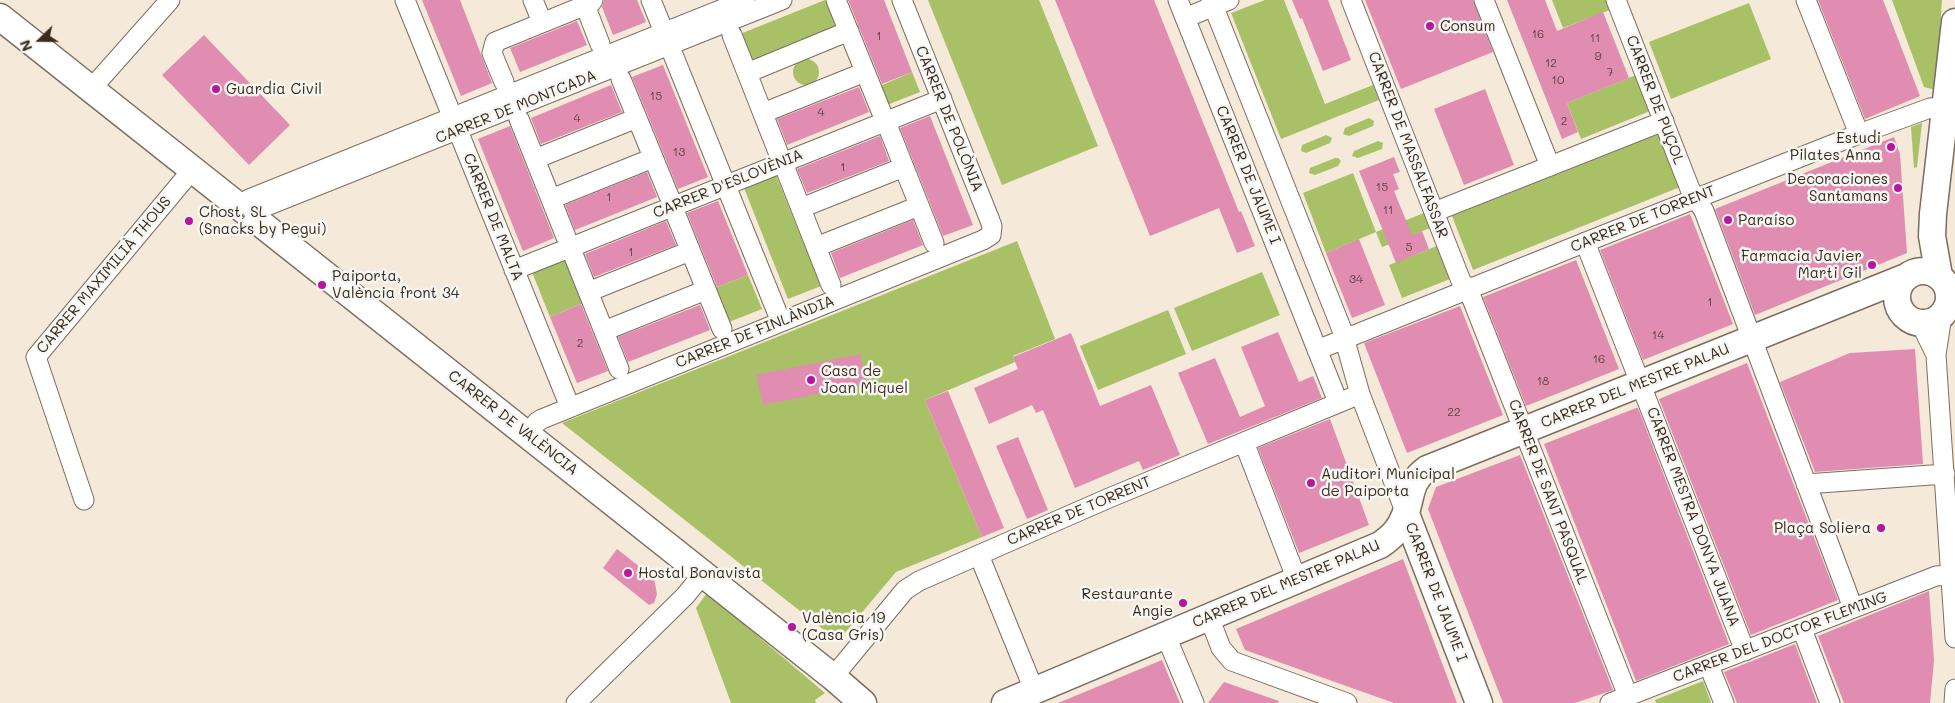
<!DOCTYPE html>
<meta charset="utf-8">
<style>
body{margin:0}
#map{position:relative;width:1955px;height:703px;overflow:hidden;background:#f5e9d9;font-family:Mali,sans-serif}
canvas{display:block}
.north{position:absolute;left:15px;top:15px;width:50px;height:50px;-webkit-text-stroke:4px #f6f6f2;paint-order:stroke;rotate:248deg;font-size:14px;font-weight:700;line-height:20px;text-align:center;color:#3b2a1e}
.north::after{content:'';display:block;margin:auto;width:18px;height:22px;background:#3b2a1e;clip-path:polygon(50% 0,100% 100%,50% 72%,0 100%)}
</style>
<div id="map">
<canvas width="1955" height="703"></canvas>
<div class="north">N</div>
</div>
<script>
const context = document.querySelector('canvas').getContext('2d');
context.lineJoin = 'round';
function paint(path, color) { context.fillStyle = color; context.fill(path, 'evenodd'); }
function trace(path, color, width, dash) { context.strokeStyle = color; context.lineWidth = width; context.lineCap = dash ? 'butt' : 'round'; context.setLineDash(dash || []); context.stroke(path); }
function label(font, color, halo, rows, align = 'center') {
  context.font = font + ' Mali,sans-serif'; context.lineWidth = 5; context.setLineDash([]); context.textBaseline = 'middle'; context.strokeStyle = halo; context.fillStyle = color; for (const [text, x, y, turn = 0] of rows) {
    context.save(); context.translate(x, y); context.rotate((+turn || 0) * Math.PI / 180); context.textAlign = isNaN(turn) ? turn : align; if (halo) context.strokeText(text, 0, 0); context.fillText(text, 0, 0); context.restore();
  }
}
paint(new Path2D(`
 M825 0 838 33 753 66 740 34Z
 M928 0H1039L1098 146 1002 185Z
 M1265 0H1284L1325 104 1373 85 1379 100 1281 139 1231 13Z
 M1552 0H1606L1610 10 1563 28Z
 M1892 0H1942L1936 90 1924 87Z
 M1749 3 1771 59 1671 99 1649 42Z
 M793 72a13 13 0 1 1 26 0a13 13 0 1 1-26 0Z
 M912 72 920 92 887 105 880 86Z
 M1636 75 1650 111 1581 139 1567 103Z
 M1369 118 1374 121 1373 126 1349 136 1343 134 1345 128Z
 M1922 123 1917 167 1914 168 1911 127Z
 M1659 134 1680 187 1473 270 1452 216Z
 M1326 135 1332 138 1330 143 1306 153 1301 151 1302 145Z
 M1378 141 1383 143 1382 149 1358 158 1352 156 1354 151Z
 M1335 158H1338L1341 161 1338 166 1315 175 1309 173 1310 168Z
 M1353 173 1376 232 1424 213 1430 228 1382 247 1376 232 1326 253 1303 193Z
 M776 175 821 286 788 299 744 188Z
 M1017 241 1055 339 1013 356 1015 362 925 400 982 537 896 572 838 641 562 423Z
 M1437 246 1450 279 1402 298 1389 265Z
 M565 259 583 303 550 317 532 272Z
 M1262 272 1280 315 1192 351 1174 308Z
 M748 275 762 309 729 322 715 288Z
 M1168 310 1186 354 1098 390 1080 346Z
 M707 593 825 693 815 700 816 703H731L696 608Z
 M1703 681 1711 703H1656L1655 700Z`), '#a8c166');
paint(new Path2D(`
 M422 0H460L492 83 461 96Z
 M604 0H637L646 22 613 35 602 7Z
 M848 0H884L912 72 882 84Z
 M1055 0H1154L1239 212 1241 211 1255 246 1237 253 1219 208 1150 236Z
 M1292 0H1328L1351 60 1323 71 1302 18 1300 19Z
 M1365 0H1473L1493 52 1401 89Z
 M1507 0H1545L1557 31 1603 12 1629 78 1567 103 1578 132 1562 139Z
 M1818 0H1883L1920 96 1865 119Z
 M577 21 587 45 520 72 510 48Z
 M204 35 290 125 249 165 162 75Z
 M663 65 708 177 678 189 632 77Z
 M611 85 622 112 541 144 531 118Z
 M859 87 869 112 787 145 777 119Z
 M1485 89 1514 165 1464 185 1434 109Z
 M930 116 973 225 943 236 900 128Z
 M510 126 554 238 523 251 478 139Z
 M880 136 889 161 807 193 797 169Z
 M1894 137 1900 154 1907 253 1755 315 1715 209Z
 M1394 157 1400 172 1393 174 1399 189 1394 191 1412 235 1422 231 1429 249 1396 263 1359 171Z
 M647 172 657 197 575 230 565 205Z
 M718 201 748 275 717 287 687 213Z
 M1690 214 1733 324 1643 360 1600 250Z
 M913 220 923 245 840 278 831 253Z
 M666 221 676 245 594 277 585 254Z
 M1359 239 1385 305 1352 318 1326 253Z
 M1576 260 1619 369 1526 406 1483 297Z
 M581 304 608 371 577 383 550 317Z
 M700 305 710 330 628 362 618 337Z
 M1460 306 1503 415 1407 453 1364 343Z
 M1278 332 1299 382 1313 376 1322 398 1208 444 1178 373 1215 358 1240 417 1265 406 1241 347Z
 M1071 333 1100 406 1151 385 1180 455 1143 470 1139 461 1075 488 1043 410 1036 413 1032 405 989 424 974 388 1018 369 1013 357Z
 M1915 349 1923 464 1815 472 1780 382 1850 353Z
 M860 354 867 384 763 405 756 375Z
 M1747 363 1838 600 1751 635 1659 399Z
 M948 391 1004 528 982 537 925 400Z
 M1636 408H1638L1729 644 1636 681 1544 444Z
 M1330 419 1369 525 1299 553 1258 448Z
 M1018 437 1048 510 1027 519 996 446Z
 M1520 455 1613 690 1575 703H1503L1428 509 1436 487Z
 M617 549 654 578 657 594 654 603 649 605 603 568Z
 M1403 559 1457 703H1394L1245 650 1236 629Z
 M1929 591 1934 660 1930 703H1844L1818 636Z
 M1795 644 1817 703H1737L1724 672Z
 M1162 660 1180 703H1058Z
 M1224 682 1279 701 1278 703H1208Z`), '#e08db1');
const street = new Path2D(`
 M405 0 570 407
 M533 0 542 22
 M651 0 781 322
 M836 0 881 111
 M1178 0 1338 402
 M1211 0 1342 330 1360 394 1406 514
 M1351 0 1461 281 1468 289 1474 304 1628 696
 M1484 0 1550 166
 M1616 0 1690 189 1704 211 1853 608
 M1806 0 1859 134
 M585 5 600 44
 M1185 18 1229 0
 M732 35 778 152
 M747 73 849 31
 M621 79 669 196
 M504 82 492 53 495 42 591 3 593 0
 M91 89 170 0
 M763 113 865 72
 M519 119 566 237
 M888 127 934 243
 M535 159 637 118
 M785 168 831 285
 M551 199 653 158
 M240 207 249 199 745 0
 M801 208 904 167
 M1434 212 1664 121
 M676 215 722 329
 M254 219 264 207 782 0
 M1585 242 1745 651
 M816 247 919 206
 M573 254 619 369
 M514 270 942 99
 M588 292 690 251
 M1942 315 1936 355 1955 638
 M1920 322 1936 355
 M604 331 706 290
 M1317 350 1596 238 1859 134 1930 108 1944 107
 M528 435 537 422 542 419 983 240 991 235 992 226 989 218 902 0
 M1244 442 1297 580
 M1806 484 1945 474
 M84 500 36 357 192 170
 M979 555 1034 690
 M1209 617 1221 648 1232 661 1347 703
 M1802 629 1830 703
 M1166 636 1194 703
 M1709 666 1724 703
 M833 677 905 590 919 581 1109 498 1360 394
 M576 703 685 596 703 574
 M1610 703 1936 576 1951 575
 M1954 703 1955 689`);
const secondary = new Path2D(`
 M0 17 833 677 863 703
 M1897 297a26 26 0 1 1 52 0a26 26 0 1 1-52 0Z
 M1939 276 1932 236 1933 214 1955 22
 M1406 514 1479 703
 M1005 703 1380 545C1392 537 1400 529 1405 515 1412 497 1409 481 1427 469L1906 277`);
trace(street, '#7c6d5f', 21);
trace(secondary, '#7c6d5f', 29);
trace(street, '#fff', 19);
trace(secondary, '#fff', 26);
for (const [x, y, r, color] of [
 [1430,26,5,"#b5179e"],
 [216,89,5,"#b5179e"],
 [1891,147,5,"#b5179e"],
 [1898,188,5,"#b5179e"],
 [1728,220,5,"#b5179e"],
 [189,221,5,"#b5179e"],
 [1872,265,5,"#b5179e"],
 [322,285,5,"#b5179e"],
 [811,380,5,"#b5179e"],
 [1311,483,5,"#b5179e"],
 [1881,528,5,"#b5179e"],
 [628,573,5,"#b5179e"],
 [1183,603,5,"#b5179e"],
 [792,627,5,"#b5179e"]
]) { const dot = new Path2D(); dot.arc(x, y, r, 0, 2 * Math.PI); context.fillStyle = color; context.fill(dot); trace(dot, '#f6f6f2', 2); }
label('12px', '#644343', null, [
 ["16",1538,34],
 ["1",879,36],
 ["11",1595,38],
 ["9",1598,56],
 ["12",1551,63],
 ["7",1610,72],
 ["10",1558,80],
 ["15",656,96],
 ["4",821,112],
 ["4",577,118],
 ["2",1564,121],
 ["13",679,152],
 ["1",843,167],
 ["15",1382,187],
 ["1",609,197],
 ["11",1388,210],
 ["5",1409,247],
 ["1",631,252],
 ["34",1356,279],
 ["1",1710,302],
 ["14",1658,335],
 ["2",580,343],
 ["16",1599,359],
 ["18",1543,381],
 ["22",1454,412]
]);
label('15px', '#3b2a1e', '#f6f6f2', [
 ["Consum",1440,26],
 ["Guardia Civil",226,89],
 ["Estudi",1881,138,"right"],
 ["Pilates Anna",1881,155,"right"],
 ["Decoraciones",1888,179,"right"],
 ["Santamans",1888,196,"right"],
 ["Chost, SL",199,212],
 ["(Snacks by Pegui)",199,229],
 ["Paraíso",1738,220],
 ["Farmacia Javier",1862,256,"right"],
 ["Marti Gil",1862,273,"right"],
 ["Paiporta,",332,276],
 ["València front 34",332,293],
 ["Casa de",821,371],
 ["Joan Miquel",821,388],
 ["Auditori Municipal",1321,474],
 ["de Paiporta",1321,491],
 ["Plaça Soliera",1871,528,"right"],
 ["Hostal Bonavista",638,573],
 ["Restaurante",1173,594,"right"],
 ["Angie",1173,611,"right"],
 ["València 19",802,618],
 ["(Casa Gris)",802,635]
], 'left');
label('15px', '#3b2a1e', '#f6f6f2', [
 ["CARRER DE PUÇOL",1655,100,69],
 ["CARRER DE MONTCADA",516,107,-22],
 ["CARRER DE POLÒNIA",949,119,68],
 ["CARRER DE MASSALFASSAR",1408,145,69],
 ["CARRER DE JAUME I",1248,175,68],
 ["CARRER D'ESLOVÈNIA",728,184,-22],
 ["CARRER DE MALTA",493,217,68],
 ["CARRER DE TORRENT",1643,219,-22],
 ["CARRER MAXIMILIÀ THOUS",104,275,-50],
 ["CARRER DE FINLÀNDIA",755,332,-22],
 ["CARRER DEL MESTRE PALAU",1635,386,-22],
 ["CARRER DE VALÈNCIA",513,423,38],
 ["CARRER DE SANT PASQUAL",1548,492,69],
 ["CARRER DE TORRENT",1079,511,-23],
 ["CARRER MESTRA DONYA JUANA",1693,517,69],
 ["CARRER DEL MESTRE PALAU",1286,584,-23],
 ["CARRER DE JAUME I",1436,592,69],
 ["CARRER DEL DOCTOR FLEMING",1780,637,-21]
]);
</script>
